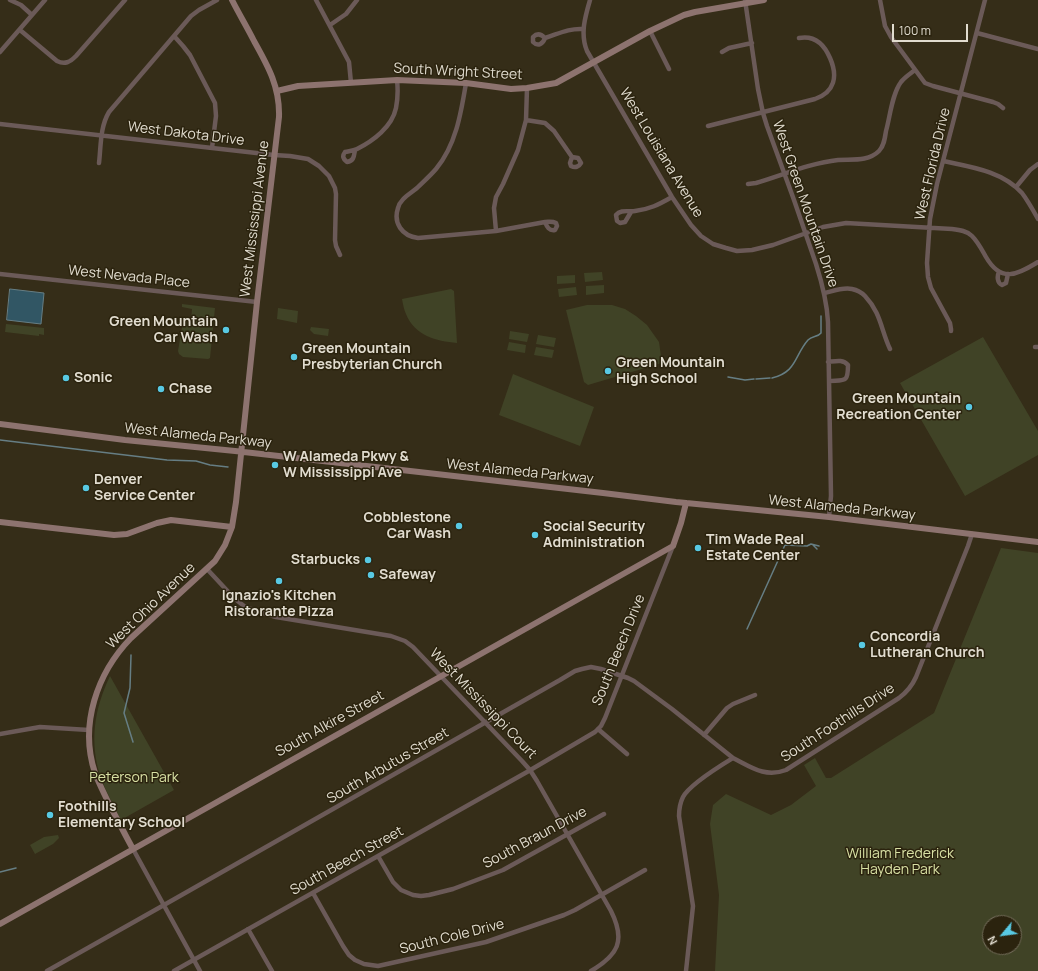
<!DOCTYPE html>
<style>
body{margin:0}
#map{position:relative;width:1038px;height:971px;overflow:hidden;background:#352d18;font-family:Manrope,sans-serif}
canvas{display:block}
.north{position:absolute;left:982px;top:915px;width:40px;height:40px;box-sizing:border-box;background:#2b230e;border:1px solid #746d5b;border-radius:50%;rotate:241deg;font-size:11px;font-weight:700;line-height:16px;text-align:center;color:#e1dccf}
.north::after{content:'';display:block;margin:auto;width:14px;height:18px;background:#58c9e3;clip-path:polygon(50% 0,100% 100%,50% 72%,0 100%)}
.scale{position:absolute;left:892px;top:24px;width:76px;height:18px;box-sizing:border-box;border:2px solid #e1dccf;border-top:0;padding-left:5px;font-size:12px;line-height:14px;white-space:nowrap;color:#e1dccf;-webkit-text-stroke:3px #2b230e;paint-order:stroke}
</style>
<div id="map">
<canvas width="1038" height="971"></canvas>
<div class="north">N</div>
<div class="scale">100 m</div>
</div>
<script>
const context = document.querySelector('canvas').getContext('2d');
context.lineJoin = 'round';
function paint(path, color) { context.fillStyle = color; context.fill(path, 'evenodd'); }
function trace(path, color, width, dash) { context.strokeStyle = color; context.lineWidth = width; context.lineCap = dash ? 'butt' : 'round'; context.setLineDash(dash || []); context.stroke(path); }
function label(font, color, halo, rows, align = 'center') {
  context.font = font + ' Manrope,sans-serif'; context.lineWidth = 3; context.setLineDash([]); context.textBaseline = 'middle'; context.strokeStyle = halo; context.fillStyle = color; for (const [text, x, y, turn = 0] of rows) {
    context.save(); context.translate(x, y); context.rotate((+turn || 0) * Math.PI / 180); context.textAlign = isNaN(turn) ? turn : align; if (halo) context.strokeText(text, 0, 0); context.fillText(text, 0, 0); context.restore();
  }
}
paint(new Path2D(`
 M602 272 603 280 585 282 584 273Z
 M575 275V283L557 284V276Z
 M604 285V293L586 295V286Z
 M576 287 577 295 559 297 558 289Z
 M451 289 454 291 457 343C436 341 415 336 406 314 404 310 403 304 402 299Z
 M182 304 215 308 210 358 208 359 183 357 179 354 178 351 183 321H191L192 309 182 307Z
 M587 305H612L625 309 636 316 647 325 659 342 662 363 588 385 584 382 566 310Z
 M278 308 298 311 297 323 277 319Z
 M6 324 44 328V335L39 334V336L5 332Z
 M311 327 329 329 328 336 314 334 310 330Z
 M510 331 529 334 527 342 509 339Z
 M538 335 556 338 554 347 536 344Z
 M983 337 1038 431V455L965 496 900 383Z
 M509 342 526 345 525 353 507 350Z
 M536 347 554 350 552 358 534 355Z
 M513 374 594 407 580 446 499 415Z
 M1001 548 1038 553V971H715L719 895 710 824 713 805 726 794 771 815 791 805 816 786 804 765 815 758 826 778H831L934 713ZM990 923H1014V947H990Z
 M110 676 174 790 121 820C114 806 106 792 101 778 89 743 94 709 110 676Z
 M58 835 59 838 53 844 35 854 30 845 44 837Z`), '#404326');
const water = new Path2D(`
 M10 289 44 293 41 324 7 320Z`);
paint(water, '#315664');
trace(water, '#667e84', 1);
trace(new Path2D(`
 M728 377 745 380 754 379
 M772 378C797 372 794 356 808 340 812 336 818 337 821 333V316
 M756 379 770 378
 M0 440 167 460 196 461 210 465 228 467
 M813 545 817 549
 M747 629 785 545 807 546 811 544 819 546
 M131 655 130 688 124 713 133 742
 M0 872 16 868`), '#667e84', 1.5);
trace(new Path2D(`
 M10 0 21 5 32 15
 M316 0 349 62 351 83
 M590 0C585 17 580 34 587 51L672 197 691 225 701 236 713 244 726 248 737 251 752 250 773 245 823 227 846 223 952 229C960 230 967 231 972 236 978 242 982 250 986 257 1001 283 1017 275 1038 262
 M745 0 758 89 763 113 767 126 794 200 816 264C822 283 827 302 828 322L831 496 829 517
 M880 0 885 26 891 37 922 79 925 83 933 86 993 102 998 104 1003 108
 M330 25 346 14 357 0
 M20 30 57 61C65 65 70 62 76 56L125 0
 M650 31 669 69
 M977 33 1038 49
 M174 36 183 46 190 55 215 103 216 116 212 148
 M545 38C541 34 537 33 533 37V42C538 47 543 44 545 38 558 34 569 28 583 29
 M0 52 45 0
 M722 52 729 48 752 43
 M466 83C461 113 456 145 436 169 430 176 423 182 417 188 410 194 400 199 398 208 393 223 402 236 418 238L496 231 545 222C549 222 552 221 556 223L557 226 555 230C549 231 547 227 545 222
 M526 120 545 123 554 131 572 157 570 163 571 166C575 168 579 167 581 163L578 158 572 157
 M0 124 274 155 290 156 308 159 319 166 329 176 335 188 336 194 335 240 336 246 340 255
 M708 126 815 99C835 92 838 76 830 58 824 44 815 35 799 38
 M355 150C354 156 354 161 347 162 343 159 342 156 345 152 349 151 353 151 357 149 373 141 392 127 396 108 398 98 398 89 397 80
 M943 161C971 167 1002 171 1022 193 1028 201 1033 210 1038 219
 M99 163C101 146 100 127 109 112L191 16 199 10 217 0
 M748 184 756 183C783 175 810 163 838 160 852 159 868 162 879 151 884 146 885 138 886 131 890 117 892 94 901 82 905 77 910 74 915 70
 M1016 187 1030 170 1038 164
 M631 212 625 222 620 223 617 221 616 215C621 209 628 212 635 211 650 209 658 205 672 197
 M496 231 494 208 496 197 503 184 518 150 526 120 527 88
 M999 272C997 276 997 283 1002 285L1006 283 1008 274
 M0 274 257 302
 M825 293C833 291 843 287 852 289 857 290 862 293 865 296 881 313 881 330 890 349
 M951 331V329L950 323 931 288 928 277 927 263 930 219 937 184 985 0
 M1035 347H1038
 M828 362C836 361 843 359 848 365 848 383 845 380 829 381
 M207 569 234 598 244 606 256 611 276 617 391 636 405 641 413 647 522 761 530 770 537 781 611 911C626 941 618 955 591 971
 M598 729 627 754
 M0 734 40 727 89 730
 M704 735 727 708 733 704 755 695
 M133 849 200 971
 M378 856 393 882 401 890 413 895 421 896 429 895 453 889 503 870 604 814
 M313 893 343 946 349 955 355 960 364 964 378 966 486 942 564 915 575 910 645 870
 M248 929 272 971
 M47 971 164 905 560 680 575 671 582 669 591 667 601 669 628 678 634 681 672 709 733 758
 M174 971 527 772 595 732 601 726 605 718 673 546
 M686 971 693 906 679 816C679 809 680 803 683 797 690 784 720 766 733 758 751 767 765 778 786 770L899 698C907 692 912 686 916 677L968 546 972 534`), '#6b5a58', 4.5);
trace(new Path2D(`
 M277 91 298 86 397 80 466 83 511 89 527 88 556 83 650 31 684 15 695 12 764 0
 M0 424 125 440 235 451 603 493 676 502 829 517 1038 542
 M0 522 114 535 127 534 157 523 171 520 232 527
 M133 849C125 835 118 820 110 806 105 795 99 784 95 773 79 725 97 673 131 638L215 561 225 545 232 527 236 502 257 302 279 117C280 87 268 66 254 41 247 27 239 14 232 0
 M0 924 673 546 681 523 686 503`), '#8d736f', 6);
for (const [x, y, r, color] of [
 [226,330,4,"#58c9e3"],
 [294,357,4,"#58c9e3"],
 [608,371,4,"#58c9e3"],
 [66,378,4,"#58c9e3"],
 [161,389,4,"#58c9e3"],
 [969,407,4,"#58c9e3"],
 [275,465,4,"#58c9e3"],
 [86,488,4,"#58c9e3"],
 [459,526,4,"#58c9e3"],
 [535,535,4,"#58c9e3"],
 [698,548,4,"#58c9e3"],
 [368,560,4,"#58c9e3"],
 [371,575,4,"#58c9e3"],
 [279,581,4,"#58c9e3"],
 [862,645,4,"#58c9e3"],
 [50,815,4,"#58c9e3"]
]) { const dot = new Path2D(); dot.arc(x, y, r, 0, 2 * Math.PI); context.fillStyle = color; context.fill(dot); trace(dot, '#2b230e', 1.5); }
label('14px', '#e1dccf', '#2b230e', [
 ["South Wright Street",458,72,3],
 ["West Dakota Drive",186,134,7],
 ["West Louisiana Avenue",661,153,59],
 ["West Florida Drive",933,164,-77],
 ["West Green Mountain Drive",805,204,71],
 ["West Mississippi Avenue",255,219,-83],
 ["West Nevada Place",129,277,6],
 ["West Alameda Parkway",198,436,6],
 ["West Alameda Parkway",520,472,6],
 ["West Alameda Parkway",842,508,6],
 ["West Ohio Avenue",151,606,-44],
 ["South Beech Drive",619,650,-68],
 ["West Mississippi Court",483,704,46],
 ["South Foothills Drive",838,723,-33],
 ["South Alkire Street",330,724,-29],
 ["South Arbutus Street",388,766,-30],
 ["South Braun Drive",535,838,-28],
 ["South Beech Street",347,861,-29],
 ["South Cole Drive",452,937,-14]
]);
label('bold 14px', '#e1dccf', '#2b230e', [
 ["Green Mountain",218,322,"right"],
 ["Car Wash",218,338,"right"],
 ["Green Mountain",302,349],
 ["Presbyterian Church",302,365],
 ["Green Mountain",616,363],
 ["High School",616,379],
 ["Sonic",74,378],
 ["Chase",169,389],
 ["Green Mountain",961,399,"right"],
 ["Recreation Center",961,415,"right"],
 ["W Alameda Pkwy &",283,457],
 ["W Mississippi Ave",283,473],
 ["Denver",94,480],
 ["Service Center",94,496],
 ["Cobblestone",451,518,"right"],
 ["Car Wash",451,534,"right"],
 ["Social Security",543,527],
 ["Administration",543,543],
 ["Tim Wade Real",706,540],
 ["Estate Center",706,556],
 ["Starbucks",360,560,"right"],
 ["Safeway",379,575],
 ["Ignazio's Kitchen",279,596,"center"],
 ["Ristorante Pizza",279,612,"center"],
 ["Concordia",870,637],
 ["Lutheran Church",870,653],
 ["Foothills",58,807],
 ["Elementary School",58,823]
], 'left');
label('14px', '#d8e0a4', '#2b230e', [
 ["Peterson Park",134,778],
 ["William Frederick",900,854],
 ["Hayden Park",900,870]
]);
</script>
